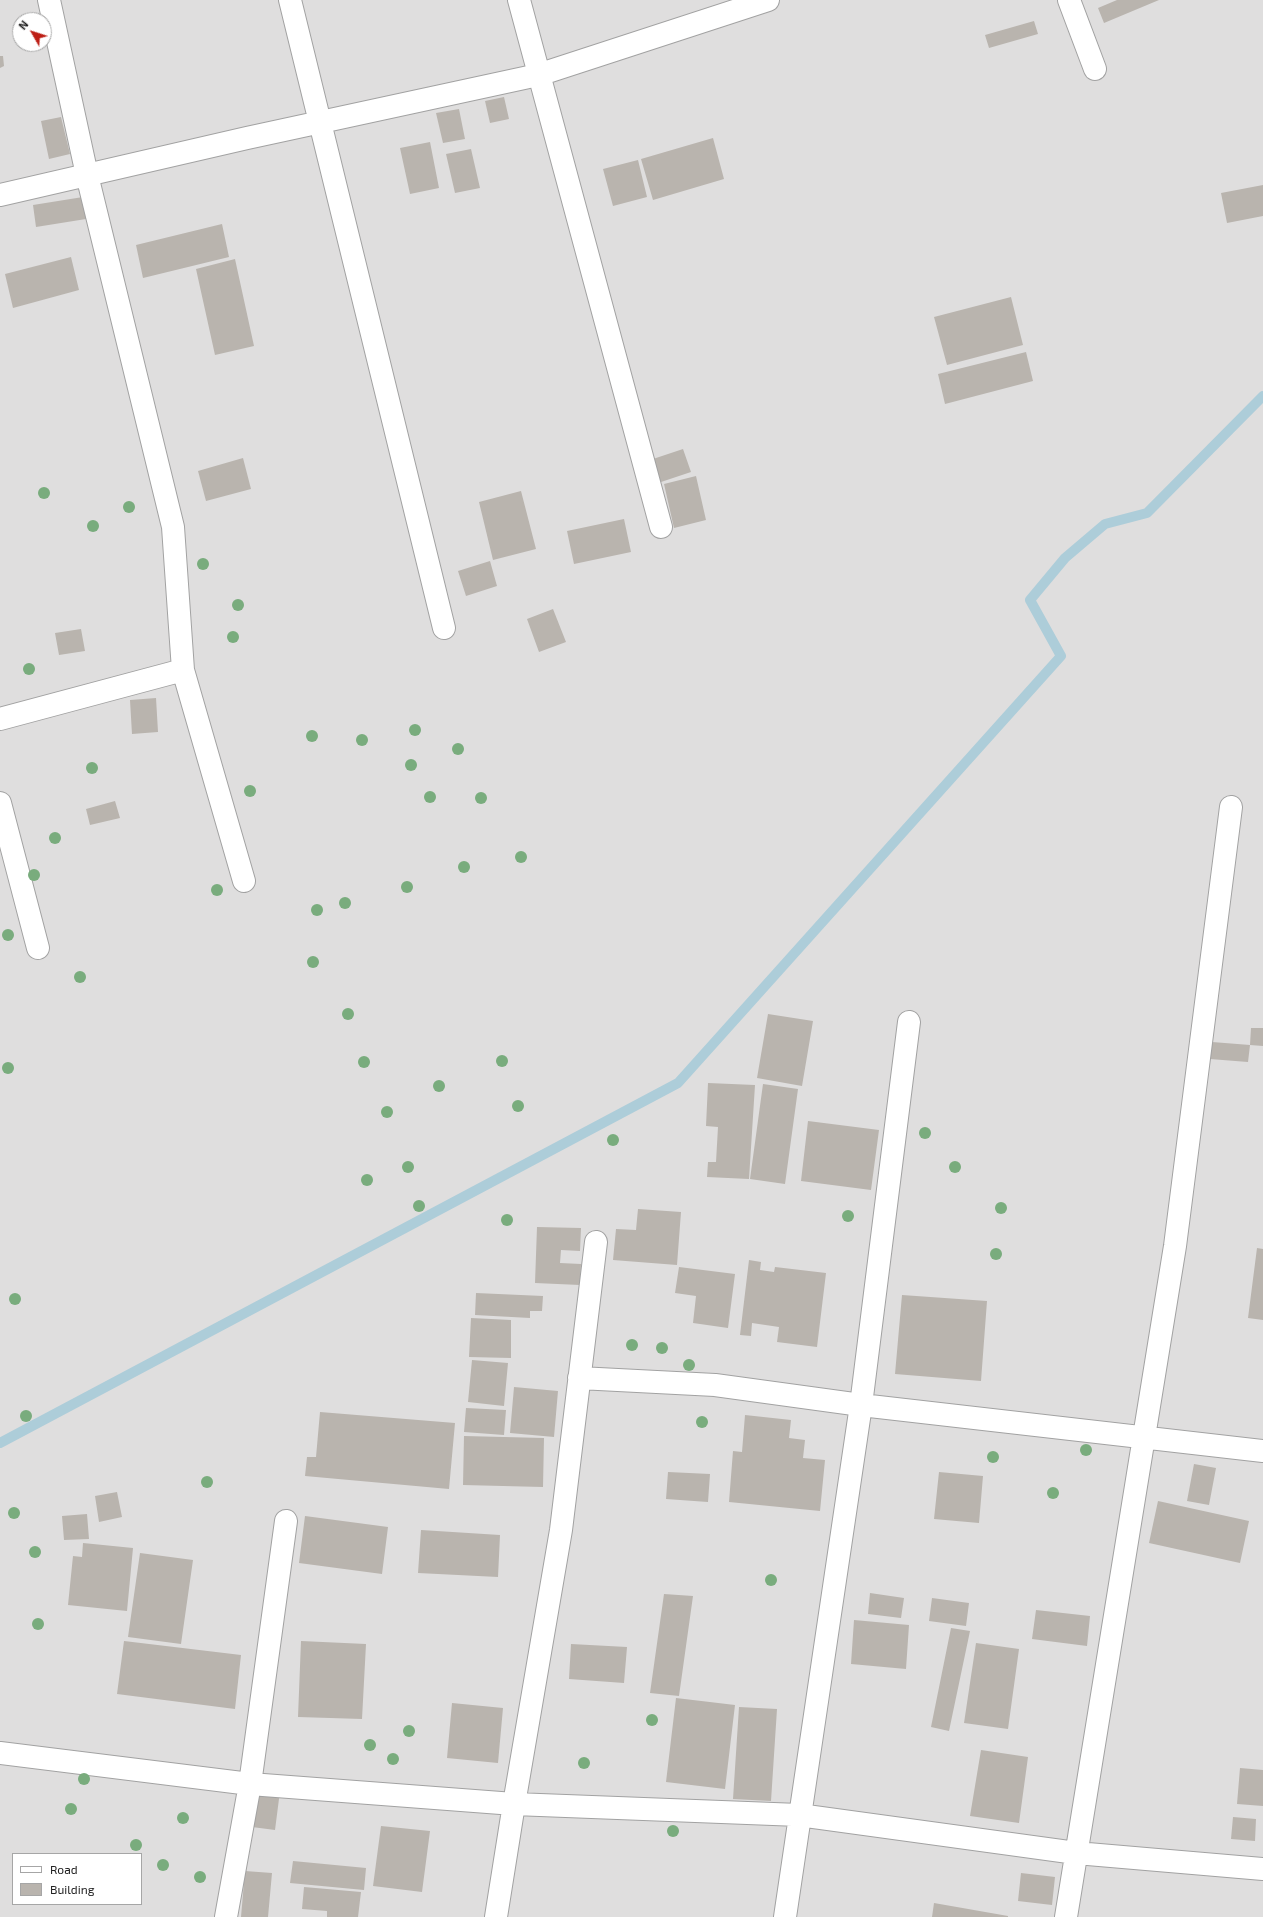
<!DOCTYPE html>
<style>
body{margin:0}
#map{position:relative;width:1263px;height:1917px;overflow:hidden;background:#f0eee8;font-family:"Exo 2",sans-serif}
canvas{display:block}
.legend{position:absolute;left:12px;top:1853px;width:130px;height:52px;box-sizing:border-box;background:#fff;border:1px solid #a6a6a6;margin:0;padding:5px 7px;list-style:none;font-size:12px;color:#212121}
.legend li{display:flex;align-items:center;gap:8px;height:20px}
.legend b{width:20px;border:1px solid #a6a6a6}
.north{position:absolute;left:12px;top:12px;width:40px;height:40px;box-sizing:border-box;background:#fff;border:1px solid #a6a6a6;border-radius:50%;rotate:309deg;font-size:11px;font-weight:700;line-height:16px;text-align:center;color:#212121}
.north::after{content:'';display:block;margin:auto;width:14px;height:18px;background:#bd1e15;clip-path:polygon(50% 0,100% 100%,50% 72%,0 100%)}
</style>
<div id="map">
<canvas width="1263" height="1917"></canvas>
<ul class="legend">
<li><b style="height:5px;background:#fff"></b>Road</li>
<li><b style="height:11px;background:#b9b4ae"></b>Building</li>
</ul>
<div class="north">N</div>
</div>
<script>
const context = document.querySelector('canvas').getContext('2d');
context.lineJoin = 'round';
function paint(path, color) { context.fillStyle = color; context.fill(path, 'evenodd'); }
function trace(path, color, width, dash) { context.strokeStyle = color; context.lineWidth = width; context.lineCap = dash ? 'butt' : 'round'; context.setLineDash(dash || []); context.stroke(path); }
paint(new Path2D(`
 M0 0H1263V1917H0ZM20 20H44V44H20ZM13 1854H141V1904H13Z`), '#dfdede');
trace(new Path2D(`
 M0 1443 678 1083 1061 656 1030 600 1065 558 1105 524 1147 513 1263 396`), '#adcdd9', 10);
paint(new Path2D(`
 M1117 0H1159L1104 23 1098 8Z
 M1034 21 1038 34 989 48 985 35Z
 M0 56H3L4 66 0 68Z
 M504 97 509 119 490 123 485 101Z
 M459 109 465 139 443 143 436 113Z
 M61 117 70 154 49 159 41 121Z
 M713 138 724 179 653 200 641 159Z
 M430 142 439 188 410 194 400 148Z
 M471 149 480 188 455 193 446 154Z
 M638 160 647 197 613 206 603 169Z
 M1263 185V216L1227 223 1221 193Z
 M83 197 86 219 36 227 33 205Z
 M222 224 229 257 143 278 136 245Z
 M71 257 79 290 13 308 5 274Z
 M235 259 254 346 215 355 196 269Z
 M1011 297 1023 345 947 365 934 317Z
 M1026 352 1033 381 945 404 938 374Z
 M683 449 691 472 658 483 650 460Z
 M243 458 251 489 206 501 198 471Z
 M696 476 706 520 674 528 664 484Z
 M521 491 536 549 493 560 479 502Z
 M624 519 631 552 574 564 567 531Z
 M490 561 497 586 466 596 458 571Z
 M553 609 566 642 539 652 527 619Z
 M81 629 85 651 59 655 55 633Z
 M156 698 158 732 132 734 130 700Z
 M115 801 120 818 90 825 86 809Z
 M768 1014 813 1021 802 1086 757 1078Z
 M1251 1028H1263V1046L1250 1045Z
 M1212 1042 1250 1045 1248 1062 1210 1059Z
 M708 1083 755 1085 749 1179 707 1177 708 1162H716L718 1127 706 1126Z
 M763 1084 798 1089 785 1184 750 1179Z
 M808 1121 879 1130 871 1190 801 1181Z
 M638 1209 681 1212 677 1265 613 1260 616 1229 636 1230Z
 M537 1227 581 1228 580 1251 561 1250 560 1263 581 1264 580 1285 535 1283Z
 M1257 1248 1263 1249V1320L1248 1318Z
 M749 1260 761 1262 760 1270 774 1272 775 1267 826 1273 817 1347 777 1342 779 1327 752 1323 751 1336 740 1335Z
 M679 1267 735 1274 728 1328 693 1323 696 1296 675 1293Z
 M476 1293 543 1296 542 1311H530V1318L475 1315Z
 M902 1295 987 1301 981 1381 895 1374Z
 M471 1318 511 1320V1358L469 1357Z
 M472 1360 508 1363 504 1406 468 1402Z
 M514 1387 558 1391 554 1437 510 1433Z
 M466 1408 506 1410 504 1435 464 1432Z
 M320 1412 455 1423 449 1489 305 1476 307 1457H316Z
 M745 1415 791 1420 789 1438 805 1440 803 1458 825 1460 820 1511 729 1502 733 1451 742 1452Z
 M464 1436 544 1438 543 1487 463 1485Z
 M1194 1464 1216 1468 1209 1505 1187 1501Z
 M668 1472 710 1474 708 1502 666 1499Z
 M939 1472 983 1476 979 1523 934 1519Z
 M117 1492 122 1517 99 1522 95 1496Z
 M1158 1501 1249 1521 1240 1563 1149 1543Z
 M87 1514 89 1539 64 1540 62 1516Z
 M305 1516 388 1527 382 1574 299 1563Z
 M421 1530 500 1535 498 1577 418 1573Z
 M83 1543 133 1548 127 1611 68 1605 73 1556 82 1557Z
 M140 1553 193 1560 181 1644 128 1637Z
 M870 1593 904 1598 901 1618 868 1614Z
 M664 1594 693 1596 679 1696 650 1693Z
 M932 1598 969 1603 966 1626 929 1621Z
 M1036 1610 1090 1616 1087 1646 1032 1639Z
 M854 1620 909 1625 906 1669 851 1664Z
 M951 1628 970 1631 949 1731 931 1727Z
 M124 1641 241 1655 235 1709 117 1694Z
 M301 1641 366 1644 362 1719 298 1717Z
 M976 1643 1019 1649 1008 1729 964 1723Z
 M571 1644 627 1647 624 1683 569 1679Z
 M676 1698 735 1705 725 1789 666 1782Z
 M452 1703 503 1708 498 1763 447 1758Z
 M739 1707 777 1709 771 1801 733 1799Z
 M981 1750 1028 1757 1019 1823 970 1816Z
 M1240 1768 1263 1770V1806L1237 1804Z
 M257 1787 280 1791 275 1830 252 1827Z
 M1233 1817 1256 1819 1255 1841 1231 1839Z
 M381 1826 430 1831 422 1892 373 1886Z
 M293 1861 366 1868 364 1890 290 1883Z
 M245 1871 272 1873 268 1917H241Z
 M1021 1873 1055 1877 1052 1905 1018 1901Z
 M304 1887 361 1892 358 1917H327V1911L302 1909Z
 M934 1903 1008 1916V1917H932Z`), '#b9b4ae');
const minor = new Path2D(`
 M49 0 87 175 173 527 183 670 244 881
 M290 0 444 628
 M519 0 661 527
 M1069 0 1095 69
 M0 195 247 138 538 75 768 0
 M0 719 183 670
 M0 803 38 948
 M579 1378 715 1385 861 1405 1263 1451
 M0 1753 250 1784 514 1804 799 1815 1076 1853 1263 1869
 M226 1917 250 1784 286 1521
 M496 1917 514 1804 561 1530 596 1242
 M785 1917 861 1405 909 1022
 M1066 1917 1175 1246 1231 807`);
trace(minor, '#a2a2a2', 24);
trace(minor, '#fff', 22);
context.fillStyle = '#79ac7d';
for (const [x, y] of [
 [44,493],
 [129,507],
 [93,526],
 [203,564],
 [238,605],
 [233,637],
 [29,669],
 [415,730],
 [312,736],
 [362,740],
 [458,749],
 [411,765],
 [92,768],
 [250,791],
 [430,797],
 [481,798],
 [55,838],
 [521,857],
 [464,867],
 [34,875],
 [407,887],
 [217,890],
 [345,903],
 [317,910],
 [8,935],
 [313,962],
 [80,977],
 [348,1014],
 [502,1061],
 [364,1062],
 [8,1068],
 [439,1086],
 [518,1106],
 [387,1112],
 [925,1133],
 [613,1140],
 [408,1167],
 [955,1167],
 [367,1180],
 [419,1206],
 [1001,1208],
 [848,1216],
 [507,1220],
 [996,1254],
 [15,1299],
 [632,1345],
 [662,1348],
 [689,1365],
 [26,1416],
 [702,1422],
 [1086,1450],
 [993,1457],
 [207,1482],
 [1053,1493],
 [14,1513],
 [35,1552],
 [771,1580],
 [38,1624],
 [652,1720],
 [409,1731],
 [370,1745],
 [393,1759],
 [584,1763],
 [84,1779],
 [71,1809],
 [183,1818],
 [673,1831],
 [136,1845],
 [163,1865],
 [200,1877]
]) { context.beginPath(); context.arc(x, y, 6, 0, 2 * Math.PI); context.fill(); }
</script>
